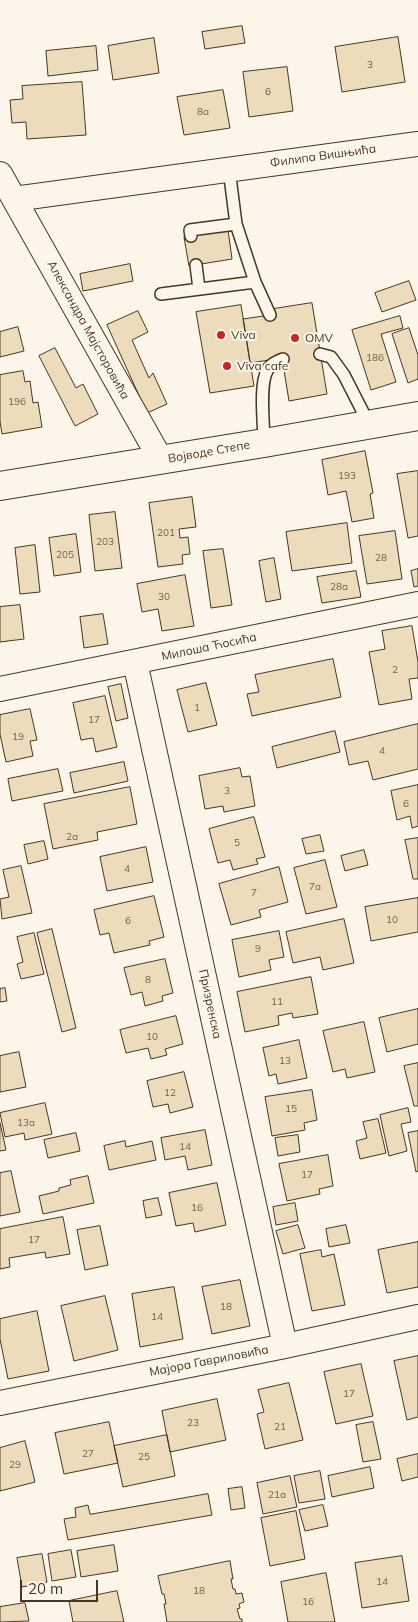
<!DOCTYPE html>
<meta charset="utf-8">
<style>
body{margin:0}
#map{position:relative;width:418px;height:1622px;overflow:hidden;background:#fbf6e9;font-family:Mulish,sans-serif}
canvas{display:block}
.scale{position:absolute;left:20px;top:1580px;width:78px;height:22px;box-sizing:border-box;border:2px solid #4a3520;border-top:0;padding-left:6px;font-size:15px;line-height:18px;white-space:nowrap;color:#4a3520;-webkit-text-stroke:4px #fbf6e9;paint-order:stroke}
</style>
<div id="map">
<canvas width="418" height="1622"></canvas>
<div class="scale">20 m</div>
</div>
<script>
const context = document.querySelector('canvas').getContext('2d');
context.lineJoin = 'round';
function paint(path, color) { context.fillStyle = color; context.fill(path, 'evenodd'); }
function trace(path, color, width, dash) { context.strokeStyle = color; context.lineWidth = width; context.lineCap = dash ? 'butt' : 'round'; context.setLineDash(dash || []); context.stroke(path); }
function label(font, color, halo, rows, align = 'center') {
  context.font = font + ' Mulish,sans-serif'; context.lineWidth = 4; context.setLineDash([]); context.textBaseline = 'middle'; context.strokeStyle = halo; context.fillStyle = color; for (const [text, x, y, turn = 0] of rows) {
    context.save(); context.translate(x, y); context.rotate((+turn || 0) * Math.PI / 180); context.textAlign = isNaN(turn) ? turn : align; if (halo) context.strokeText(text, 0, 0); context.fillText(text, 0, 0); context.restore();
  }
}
const building = new Path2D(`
 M242 26 245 43 205 49 202 32Z
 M398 37 405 82 342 92 335 47Z
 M154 38 159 73 113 80 108 46Z
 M96 46 98 70 48 76 46 51Z
 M287 67 293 111 249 117 243 72Z
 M82 82 86 135 27 139 26 122 12 123 10 100 23 99 22 86Z
 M223 90 230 128 184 135 177 97Z
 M228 230 232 259 189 266 184 237Z
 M130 264 133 281 83 291 80 274Z
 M409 281 416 300 382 312 375 293Z
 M312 303 327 394 289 401 282 358 250 363 243 319 270 315 273 309Z
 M241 305 254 386 210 393 196 312Z
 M138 311 148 332 132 340 149 378 153 373 167 404 147 413 107 325Z
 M400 316 403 328 381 334 396 382 371 390 352 330Z
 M18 327 24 351 0 357V332Z
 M409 328 418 355V379L408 383 392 334Z
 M55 348 76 388 83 384 98 414 75 426 39 356Z
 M23 371 25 382 30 381 33 403 38 402 42 427 2 434 0 421V375Z
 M365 451 373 493 370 494 374 518 352 522 346 491 328 495 322 460Z
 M418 471V536L408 538 397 474Z
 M192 497 196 527 179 529 180 538 188 537 190 554 182 555 183 564 158 567 149 503Z
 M115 512 122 568 95 571 89 515Z
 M347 523 352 563 292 571 286 532Z
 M395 531 402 579 367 584 359 536Z
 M76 534 81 572 54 576 49 538Z
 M35 545 40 592 20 594 15 548Z
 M223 549 232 605 211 608 203 551Z
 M274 558 281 599 266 602 259 561Z
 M418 569V586L414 587 411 571Z
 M356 571 361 597 322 603 317 577Z
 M185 575 194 626 162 631 158 609 142 612 137 584Z
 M20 605 24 639 0 642V607Z
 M103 614 108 644 84 648 80 617Z
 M412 626 418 662V678L409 679 412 699 379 705 369 652 385 649 382 631Z
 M333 659 341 697 252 716 247 694 259 692 255 675Z
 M206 683 217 725 188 732 177 690Z
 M121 684 128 718 116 721 108 687Z
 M105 696 117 747 96 752 93 738 81 740 73 703Z
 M30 709 37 740 30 741 33 756 6 762 0 734V715Z
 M418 724V769L373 780 368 761 349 765 344 742Z
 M335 731 340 752 277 768 272 747Z
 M124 762 128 781 74 793 70 773Z
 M240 768 242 777 250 776 255 806 224 812 223 806 205 809 199 776Z
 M58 769 63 791 12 801 8 779Z
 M418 785V826L412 828 410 816 397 820 391 791Z
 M130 787 137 824 97 832 98 840 53 849 44 804Z
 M254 817 265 857 256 859 258 864 233 870 230 860 218 863 209 829Z
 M320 835 324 851 306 854 302 839Z
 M418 838V879H413L405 840Z
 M44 841 48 859 28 864 24 845Z
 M146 847 153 882 107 891 100 857Z
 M364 850 368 865 345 871 341 856Z
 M325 860 337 907 306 914 294 868Z
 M21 866 32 913 2 919 0 899 9 897 3 870Z
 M279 867 288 902 259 910 261 917 231 925 219 884Z
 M154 896 164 937 149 941 150 945 114 953 109 933 100 935 94 910Z
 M418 898V932L371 941 365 907Z
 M344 919 354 963 323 970 320 957 293 963 286 932Z
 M52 929 76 1028 62 1032 37 933Z
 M279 931 284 957 269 960 271 970 239 977 232 940Z
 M34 933 44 974 21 979 17 964 23 962 17 937Z
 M165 959 173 993 162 996 163 1001 145 1006 142 992 131 995 124 968Z
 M311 977 318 1014 293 1018 292 1013 278 1016 279 1025 245 1032 237 992Z
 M5 988 7 1001 0 1002V989Z
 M418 1009V1044L387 1052 379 1018Z
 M176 1016 183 1044 165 1049 167 1055 151 1059 148 1048 126 1053 120 1030Z
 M364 1022 375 1072 347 1078 345 1069 333 1072 323 1031Z
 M299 1040 307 1078 278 1084 276 1074 269 1076 263 1048Z
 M19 1052 26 1087 0 1092V1056Z
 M418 1063V1106H414L404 1066Z
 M184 1072 193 1107 170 1113 168 1104 153 1107 147 1081Z
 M312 1090 317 1120 304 1123 305 1130 272 1136 265 1097Z
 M45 1103 52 1134 25 1140 24 1133 5 1137 0 1113Z
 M408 1108 411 1122 401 1124 407 1151 389 1156 380 1115Z
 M378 1119 386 1153 360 1159 356 1141 367 1138 363 1122Z
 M0 1123 6 1150 0 1151Z
 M205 1130 212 1165 188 1170 185 1156 165 1160 161 1138Z
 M418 1131V1171L416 1172 408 1133Z
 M76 1133 80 1151 48 1158 44 1140Z
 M298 1135 300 1152 278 1156 275 1138Z
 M125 1141 126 1147 152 1141 156 1160 109 1170 104 1146Z
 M328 1155 333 1186 319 1189 320 1194 287 1201 279 1164Z
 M11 1171 20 1212 0 1216V1173Z
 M88 1176 94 1203 43 1214 39 1196 59 1191V1188L71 1185 70 1180Z
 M217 1183 226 1225 195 1232 193 1223 176 1226 169 1193Z
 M158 1198 162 1215 146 1218 143 1201Z
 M295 1203 298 1221 276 1225 273 1207Z
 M63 1217 70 1254 46 1258 45 1252 9 1258 10 1267 0 1269V1229Z
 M298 1225 305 1248 283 1254 276 1231Z
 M346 1225 350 1243 329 1247 326 1229Z
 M100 1226 108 1265 85 1270 77 1230Z
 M418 1242V1287L387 1293 378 1250Z
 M321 1250 322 1257 334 1254 345 1305 312 1311 300 1254Z
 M240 1280 250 1326 212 1334 202 1287Z
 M174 1287 183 1339 140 1347 132 1294Z
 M105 1296 118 1350 74 1361 61 1306Z
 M37 1311 49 1371 8 1379 0 1339V1319Z
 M418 1356V1417L407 1420 394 1361Z
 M361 1364 373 1416 336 1424 324 1372Z
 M289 1383 303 1440 265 1449 257 1414 264 1412 258 1390Z
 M217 1399 226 1440 170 1452 162 1411Z
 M109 1422 118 1463 64 1474 55 1433Z
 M373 1422 381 1459 363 1462 356 1425Z
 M167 1435 175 1476 123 1487 114 1446Z
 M25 1441 35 1482 0 1491V1448Z
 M418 1454V1477L402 1481 397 1459Z
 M370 1467 374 1488 332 1497 328 1476Z
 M320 1471 325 1499 299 1503 294 1476Z
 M290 1476 297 1507 263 1514 257 1483Z
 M242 1487 245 1508 231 1510 228 1489Z
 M208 1494 212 1515 68 1540 64 1519 76 1517 75 1508 88 1505 90 1514Z
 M323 1505 328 1526 305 1531 299 1510Z
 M296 1511 305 1559 270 1566 261 1518Z
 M114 1545 118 1571 81 1577 77 1551Z
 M71 1550 76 1577 52 1581 48 1554Z
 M42 1554 47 1582 22 1587 17 1558Z
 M402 1556 409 1601 362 1608 355 1563Z
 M230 1561 233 1579H231L233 1589H235L236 1594 242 1593 244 1602 239 1604 240 1608 237 1609 240 1619H242V1622H167L164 1604H166L164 1594H162L158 1576Z
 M326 1573 335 1622H288L281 1582Z
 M117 1591 124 1622H73L69 1601Z
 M25 1603 29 1621 0 1622V1607Z`);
paint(building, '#ecdcbc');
trace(building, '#4a3520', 1);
const lane = new Path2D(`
 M229 169 236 224 255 282 270 315
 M191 236 190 230 236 224
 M196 265 199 289
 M161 294 255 282
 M320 354 331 357 344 375 369 424
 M264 443C264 425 259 385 267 371 270 364 276 362 283 359`);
const street = new Path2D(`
 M0 174 161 460
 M14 199 418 144
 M135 662 285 1346
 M0 689 418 604
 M0 1403 285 1346 418 1317`);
const secondary = new Path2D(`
 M0 486 264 443 418 416`);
trace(lane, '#4a3520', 14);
trace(street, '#4a3520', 26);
trace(secondary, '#4a3520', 30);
trace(lane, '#fbf6e9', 11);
trace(street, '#fbf6e9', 24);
trace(secondary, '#fbf6e9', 28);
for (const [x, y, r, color] of [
 [221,335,5,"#c62828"],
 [295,338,5,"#c62828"],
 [227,366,5,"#c62828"]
]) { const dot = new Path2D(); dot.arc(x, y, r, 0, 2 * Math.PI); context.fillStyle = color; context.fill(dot); trace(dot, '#fbf6e9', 2); }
label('10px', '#725f47', null, [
 ["3",370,65],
 ["6",268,92],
 ["8a",203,112],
 ["186",375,358],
 ["196",17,402],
 ["193",347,476],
 ["201",166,533],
 ["203",105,542],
 ["205",65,555],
 ["28",381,558],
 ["28a",339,587],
 ["30",164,597],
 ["2",395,670],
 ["1",197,708],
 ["17",94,720],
 ["19",18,737],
 ["4",382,751],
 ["3",227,791],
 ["6",406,804],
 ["2a",72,837],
 ["5",237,843],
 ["4",127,869],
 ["7a",315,887],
 ["7",254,893],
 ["10",392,920],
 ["6",128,921],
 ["9",258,949],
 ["8",148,980],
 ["11",277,1002],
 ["10",152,1037],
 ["13",285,1061],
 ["12",170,1093],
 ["15",291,1109],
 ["13a",26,1123],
 ["14",185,1147],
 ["17",307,1175],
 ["16",197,1208],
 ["17",34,1240],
 ["18",226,1307],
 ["14",157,1317],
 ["17",349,1394],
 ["23",193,1423],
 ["21",280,1427],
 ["27",88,1454],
 ["25",144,1457],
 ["29",15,1465],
 ["21a",277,1495],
 ["14",382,1582],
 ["18",199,1591],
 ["16",308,1602]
]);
label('12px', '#4a3520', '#fbf6e9', [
 ["Филипа Вишњића",323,156,-8],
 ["Александра Мајсторовића",88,330,61],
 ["Војводе Степе",209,452,-10],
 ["Милоша Ћосића",209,647,-12],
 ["Призренска",210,1004,78],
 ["Мајора Гавриловића",209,1361,-11]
]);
label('12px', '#4a3520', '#fbf6e9', [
 ["Viva",231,335],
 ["OMV",305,338],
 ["Viva cafe",237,366]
], 'left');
</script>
